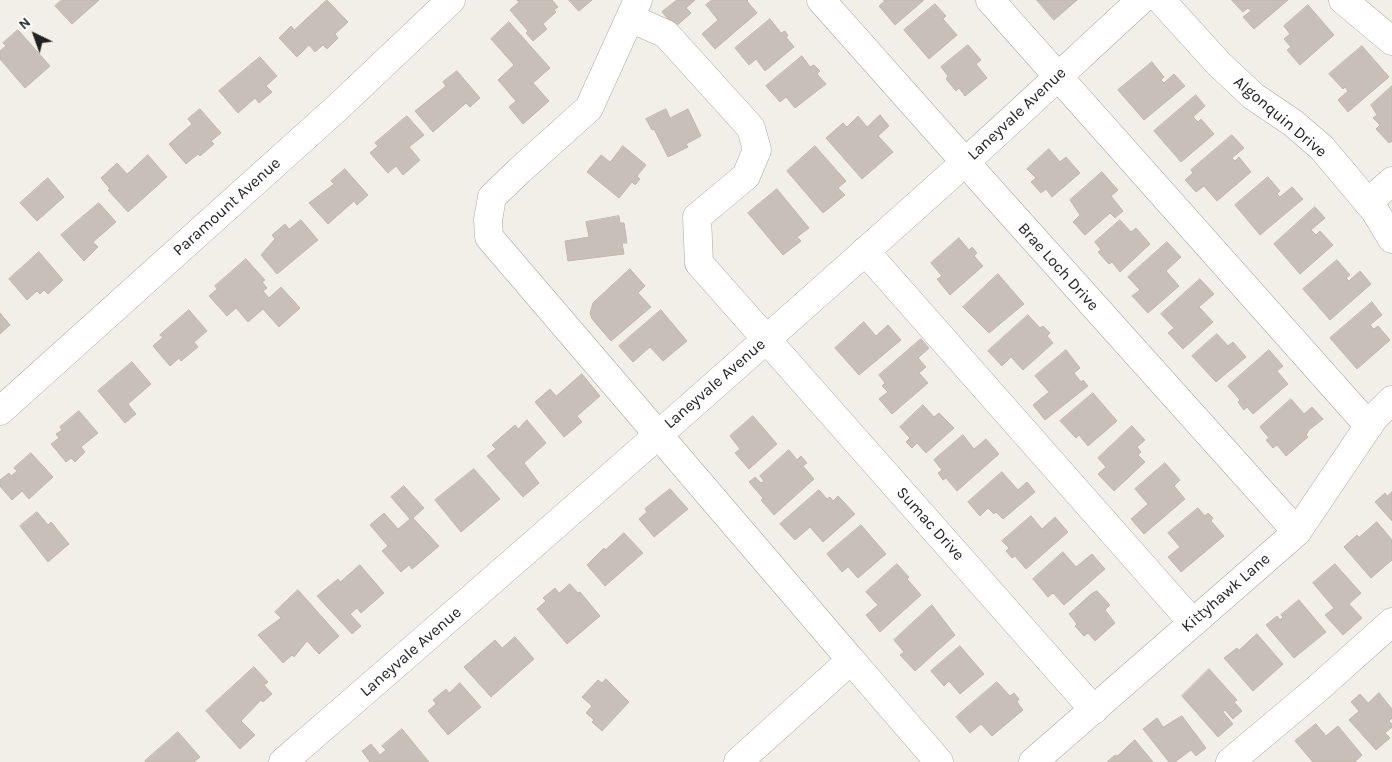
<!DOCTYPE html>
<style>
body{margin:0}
#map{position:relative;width:1392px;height:762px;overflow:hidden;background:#f2efe9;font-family:Karla,sans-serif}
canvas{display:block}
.north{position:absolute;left:10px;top:10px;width:50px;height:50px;-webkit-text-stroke:4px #fff;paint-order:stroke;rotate:318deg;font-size:14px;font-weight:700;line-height:20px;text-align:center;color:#222}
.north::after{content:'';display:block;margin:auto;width:18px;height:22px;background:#222;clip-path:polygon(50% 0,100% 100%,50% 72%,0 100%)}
</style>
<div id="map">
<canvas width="1392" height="762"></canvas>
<div class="north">N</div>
</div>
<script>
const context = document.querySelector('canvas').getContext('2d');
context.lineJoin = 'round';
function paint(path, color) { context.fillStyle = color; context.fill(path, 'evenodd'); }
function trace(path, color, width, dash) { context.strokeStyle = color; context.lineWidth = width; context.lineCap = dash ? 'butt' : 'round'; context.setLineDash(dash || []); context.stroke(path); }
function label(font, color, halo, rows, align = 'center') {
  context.font = font + ' Karla,sans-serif'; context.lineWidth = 4; context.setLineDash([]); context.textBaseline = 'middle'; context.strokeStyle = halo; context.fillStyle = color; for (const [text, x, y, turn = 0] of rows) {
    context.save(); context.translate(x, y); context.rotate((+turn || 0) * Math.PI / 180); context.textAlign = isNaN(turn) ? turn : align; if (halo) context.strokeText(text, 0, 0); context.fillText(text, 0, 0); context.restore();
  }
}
const building = new Path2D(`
 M62 0H99L72 24 55 6Z
 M327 0 348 22 335 34 338 38 327 49 323 45 315 52 309 45 297 57 279 38 291 26 294 30Z
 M517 0H552L558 7 554 10 556 12 543 24 547 29 533 41 526 33 528 31 510 10 519 2Z
 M569 0H592L579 11Z
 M677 0H695L686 8 691 13 675 27 662 12Z
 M712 0H748L747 1 757 13 715 49 702 34 718 20 706 5Z
 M884 0H924L895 25 879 6 885 1Z
 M1037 0H1077L1054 20Z
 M1232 0H1288L1254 29 1243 17 1251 11 1248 8 1243 12Z
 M935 4 946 16 943 19 957 35 929 59 904 30Z
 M1308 5 1334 35 1300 65 1287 50 1291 47 1284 39 1290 34 1284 26Z
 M770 19 781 33 785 31 788 36 786 37 794 47 765 71 756 59 749 65 735 48Z
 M509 22 550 68 533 83 549 101 523 124 509 107 516 101 498 80 514 65 491 39Z
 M18 30 50 66 25 88 0 59V51L6 46 3 43Z
 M968 45 981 60 976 64 987 78 965 96 959 88 956 91 946 79 948 76 941 67Z
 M1362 46 1389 77 1348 112 1338 100 1348 91 1345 87 1343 89 1329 74Z
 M802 56 810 67 814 65 820 71 817 74 826 84 795 108 786 97 780 102 766 86Z
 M260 57 277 76 266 86 272 92 259 103 255 98 238 113 219 91Z
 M1152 62 1164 77 1161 80 1164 83 1174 74 1185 86 1144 120 1118 90Z
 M457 71 480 98 470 107 466 103 433 132 415 111 446 86 443 82Z
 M1392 86V141L1389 143 1376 129 1380 125 1373 118 1377 115 1371 105Z
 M1196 95 1205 106 1193 117 1198 122 1201 119 1214 134 1181 162 1154 131Z
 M200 109 221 133 211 141 214 144 200 156 198 154 186 164 169 144 192 124 188 119Z
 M666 109 670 118 688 109 701 136 686 144 688 147 668 157 654 129 652 130 646 119Z
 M880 115 889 126 878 136 893 152 862 179 826 138 843 123 847 127 858 116 867 127Z
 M407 116 424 135 409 147 420 160 403 175 396 166 388 173 370 153 378 146 375 143Z
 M1232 135 1244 148 1232 158 1235 161 1239 157 1251 172 1217 201 1204 186 1196 192 1185 180 1193 173 1191 170Z
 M623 146 646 165 637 176 640 179 635 185 632 182 619 198 587 172 601 155 610 162Z
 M815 146 846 181 838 188 845 195 823 213 787 171Z
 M1049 149 1060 162 1066 157 1080 173 1052 197 1046 189 1041 193 1031 182 1036 178 1027 169Z
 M148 155 167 177 128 212 108 190 110 189 101 178 117 163 127 174Z
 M345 169 368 195 357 205 354 201 328 224 309 203 334 184 331 181Z
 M1102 172 1118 190 1111 196 1123 211 1115 218 1110 213 1085 235 1073 222 1080 215 1070 200Z
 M1268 177 1280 191 1277 194 1280 197 1292 187 1303 199 1260 235 1235 205Z
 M48 178 64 197 37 221 20 203Z
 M777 189 809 228 797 237 801 241 783 255 748 213Z
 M99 203 116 222 93 242 98 247 84 261 61 235Z
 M1315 207 1325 218 1311 230 1316 235 1320 231 1333 245 1300 274 1274 244Z
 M619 216 620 223H624L627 243H622L624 254 568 261 565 241 589 237 586 222Z
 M301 220 318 240 277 274 261 255 275 239 272 235 285 224 289 229Z
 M1120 220 1131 232 1136 228 1150 244 1120 272 1112 262 1109 264 1098 252 1101 250 1095 242Z
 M959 238 969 250 972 247 977 253 974 256 983 266 950 295 937 279 942 276 931 263Z
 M1167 242 1181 257 1166 271 1179 286 1148 313 1132 296 1140 290 1128 277Z
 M39 252 63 280 48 294 44 290 40 294 37 291 27 300 9 279Z
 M246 259 265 280 262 282 267 288 263 291 269 298 281 287 300 308 279 327 263 309 248 322 236 308 227 316 209 296 217 289 215 286Z
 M1337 260 1350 275 1346 278 1349 281 1360 271 1371 284 1330 320 1303 289Z
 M630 269 645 286 638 293 651 307 611 341 592 319 590 313 593 303Z
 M998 274 1024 304 989 333 963 307Z
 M1200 279 1214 294 1199 307 1213 322 1183 349 1168 333 1174 328 1161 314Z
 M1372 302 1382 315 1370 325 1374 329 1378 326 1390 340 1357 369 1330 338Z
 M189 310 207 331 194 342 198 347 181 361 179 358 170 366 153 346 163 337 160 335Z
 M661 310 687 341 663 361 650 347 633 362 619 346Z
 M0 313 10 325 0 334Z
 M1028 315 1040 328 1043 326 1050 333 1047 336 1053 343 1023 370 1011 357 1002 366 988 351Z
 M864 322 876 336 888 325 901 340 859 375 835 348Z
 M1217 334 1228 346 1233 342 1246 357 1216 382 1192 356Z
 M921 339 929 348 918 358 926 367 919 373 928 383 892 414 879 399 888 392 882 386 885 383 879 375Z
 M1066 350 1080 368 1074 373 1081 382 1083 380 1088 386 1045 420 1033 405 1049 392 1035 376Z
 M1269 350 1283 366 1277 371 1288 384 1253 414 1247 407 1244 410 1238 402 1240 400 1228 386Z
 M132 362 151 384 128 404 136 414 125 423 98 391Z
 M582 374 600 396 577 416 582 422 564 437 535 402 550 389 556 396Z
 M1093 393 1117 421 1088 446 1079 435 1076 438 1060 421Z
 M1291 399 1304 414 1312 407 1323 419 1309 430 1306 435 1308 437 1286 456 1277 445 1273 448 1266 440 1269 438 1260 427Z
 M923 405 934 417 939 413 954 428 926 453 917 443 912 448 906 442 910 438 900 427Z
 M79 411 98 433 81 447 85 452 75 462 71 458 66 462 51 444 59 438 56 434 62 430 60 427Z
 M753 416 777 444 749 469 735 453 740 449 730 436Z
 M527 420 546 443 524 463 539 483 523 497 487 456 496 449 492 445 515 425 518 429Z
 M1132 426 1145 440 1137 447 1141 452 1138 455 1145 462 1114 491 1098 474 1106 467 1098 458Z
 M963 435 974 449 986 439 999 454 957 491 946 478 943 480 938 473 942 470 934 460Z
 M789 450 797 460 801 456 807 463 803 466 814 479 774 515 761 500 763 498 749 482 755 477 761 483 764 481 760 476Z
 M31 453 53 477 29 499 22 491 12 500 0 486V480L9 473 11 476 17 471 14 468Z
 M1165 463 1180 480 1174 486 1185 499 1144 534 1131 519 1148 504 1135 489Z
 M474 469 500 499 461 532 435 500Z
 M1002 472 1018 490 1027 482 1035 492 1003 519 996 512 994 514 988 508 980 516 968 502Z
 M404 486 424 508 413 518 439 546 412 569 409 565 401 572 382 551 388 546 370 525 384 513 398 529 410 519 391 497Z
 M670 489 688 509 654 537 639 519 647 512 645 509Z
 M819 490 827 499 830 497 833 501 838 496 855 514 823 542 810 527 795 540 780 524Z
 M1392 492V521L1375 502 1385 493 1387 496Z
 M1198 508 1205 516 1208 513 1213 518 1211 521 1224 536 1181 572 1168 557 1180 547 1168 533Z
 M37 512 48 525 51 522 69 544 48 562 20 526Z
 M1031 516 1042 529 1055 517 1068 532 1026 569 1015 556 1012 558 1006 551 1009 548 1002 541Z
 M1377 522 1392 540V560L1371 578 1344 547 1357 535 1359 537Z
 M861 525 886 554 858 578 848 567 842 572 827 554Z
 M624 533 643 553 605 586 587 565 604 548 605 550Z
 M1063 552 1076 567 1092 554 1105 569 1064 605 1053 593 1048 597 1033 579Z
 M897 564 909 577 907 579 921 595 880 632 866 615 878 605 866 592Z
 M1335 564 1361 593 1349 604 1362 618 1343 635 1325 615 1334 608 1313 583Z
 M360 565 384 593 361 613 357 608 350 614 361 626 352 634 317 596 338 579 340 582Z
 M570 584 578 593 580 592 600 616 567 644 537 609 546 601 543 598 555 588 559 593Z
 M298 590 339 636 319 654 307 641 294 657 292 655 283 663 258 635 281 618 275 612Z
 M1097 591 1110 605 1105 610 1115 623 1095 641 1088 633 1084 636 1075 626 1077 624 1069 614 1091 594Z
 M1299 600 1326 632 1294 658 1266 625 1277 616 1280 620 1283 617 1281 615Z
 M932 605 955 635 915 671 900 655 904 652 894 640Z
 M1257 634 1283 664 1253 691 1224 658 1237 648 1239 650Z
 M515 637 534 659 491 697 464 667 495 640 502 648Z
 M960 646 984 674 960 694 949 681 944 686 931 671Z
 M254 667 268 682 264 685 272 694 263 702 261 700 241 721 255 735 240 749 206 711Z
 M1209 669 1237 700 1234 702 1242 711 1233 719 1225 710 1223 712 1233 724 1218 737 1182 696Z
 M606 679 629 702 602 731 592 722 594 720 586 713 592 706 582 697 598 680 602 683Z
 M997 682 1010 696 1014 693 1019 699 1017 702 1023 710 992 736 981 724 970 733 956 717Z
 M460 683 481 707 448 735 428 711 436 704 433 700 446 689 449 693Z
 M1379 693 1392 709V718L1389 721 1392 724V727L1385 733 1390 738 1376 750 1349 720 1359 711 1351 702 1360 694 1368 703Z
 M1182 716 1206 748 1196 756 1191 750 1175 762H1169L1143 729 1157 718 1163 727Z
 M1316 724 1326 736 1338 726 1362 755 1355 762H1313L1295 741Z
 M402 729 429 762H370L362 751 371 744 380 755 386 750 382 746Z
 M178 732 200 757 194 762H146L145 761Z
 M1135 740 1153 762H1107L1115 755 1117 756Z`);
paint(building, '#c7bfb8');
trace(building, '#c4b6ab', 1);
const minor = new Path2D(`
 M638 0 589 108 519 171 492 197 488 220 489 237 851 660
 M821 0 965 162 1297 532
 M990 0 1369 426
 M1161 0 1218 63 1253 96 1293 123 1322 148 1375 211 1392 239
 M1343 0 1392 41
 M630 18 666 34 751 128 757 150 746 176 697 217 699 263 1094 710
 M1368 203 1392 181
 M865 251 1193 623
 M0 411 337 108 451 0
 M283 762C511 565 738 366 963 164 1023 110 1081 55 1141 0
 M738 762 851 660 939 762
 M1033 762 1297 532 1374 418 1392 400
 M1230 762 1317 689 1392 622`);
trace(minor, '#a9a9a9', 29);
trace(minor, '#fff', 28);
label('16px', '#222', '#fff', [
 ["Laneyvale Avenue",1017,114,-43],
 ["Algonquin Drive",1280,117,40],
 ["Paramount Avenue",227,207,-42],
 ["Brae Loch Drive",1058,267,48],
 ["Laneyvale Avenue",715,384,-41],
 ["Sumac Drive",930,524,48],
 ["Kittyhawk Lane",1226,593,-41],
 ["Laneyvale Avenue",411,652,-41]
]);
</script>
